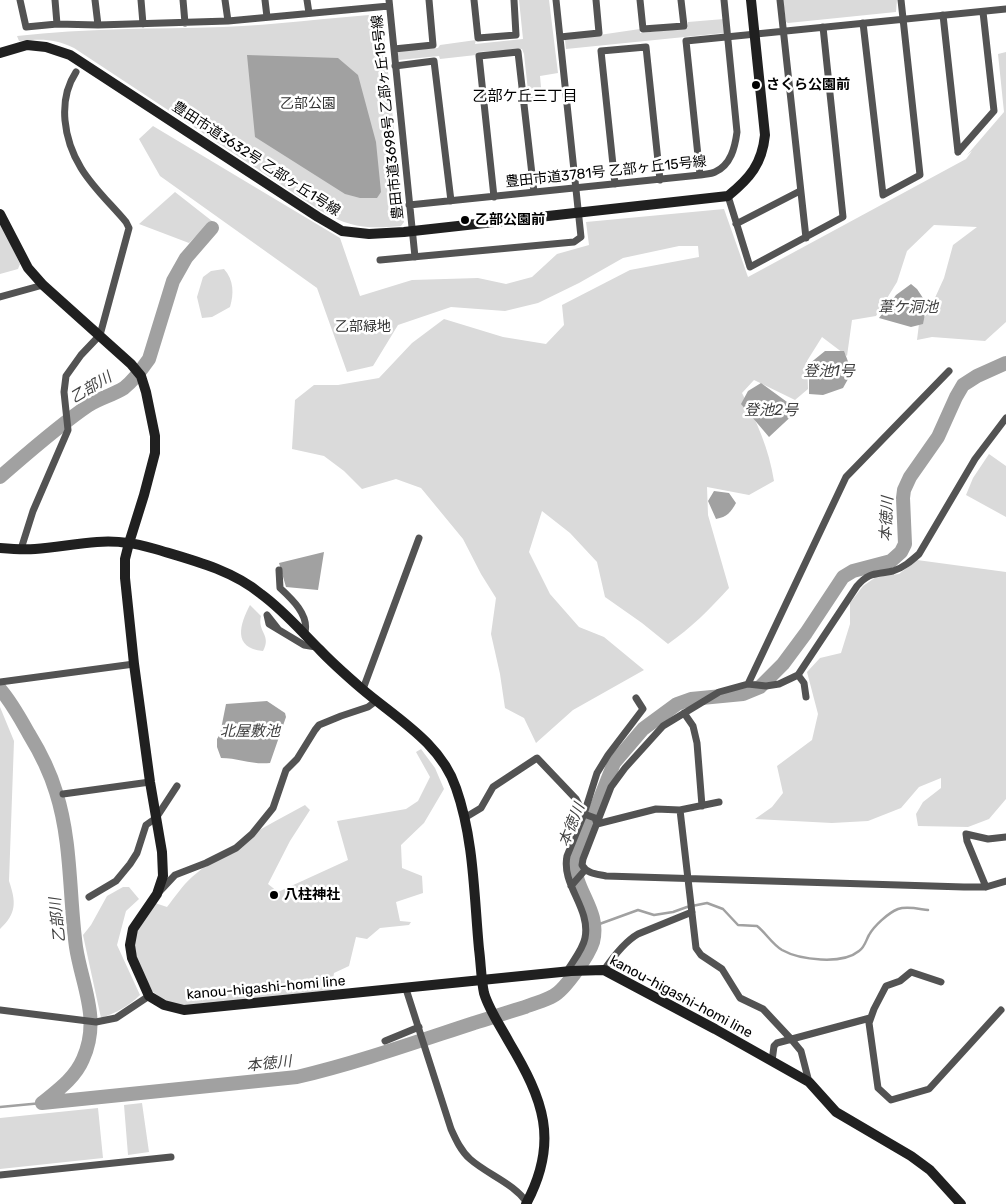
<!DOCTYPE html>
<meta charset="utf-8">
<style>
body{margin:0}
canvas{display:block;background:#fff}
</style>
<canvas width="1006" height="1204"></canvas>
<script>
const context = document.querySelector('canvas').getContext('2d');
context.lineJoin = 'round';
function paint(path, color) { context.fillStyle = color; context.fill(path, 'evenodd'); }
function trace(path, color, width, dash) { context.strokeStyle = color; context.lineWidth = width; context.lineCap = dash ? 'butt' : 'round'; context.setLineDash(dash || []); context.stroke(path); }
function label(font, color, halo, rows, align = 'center') {
  context.font = font + ' Rubik,"Noto Sans JP",sans-serif'; context.lineWidth = 5; context.setLineDash([]); context.textBaseline = 'middle'; context.strokeStyle = halo; context.fillStyle = color; for (const [text, x, y, turn = 0] of rows) {
    context.save(); context.translate(x, y); context.rotate((+turn || 0) * Math.PI / 180); context.textAlign = isNaN(turn) ? turn : align; if (halo) context.strokeText(text, 0, 0); context.fillText(text, 0, 0); context.restore();
  }
}
paint(new Path2D(`
 M519 0H549L558 73 540 76 542 98 529 100 524 54 522 49 477 52 476 55 440 59 439 56 399 60 397 53 400 51 438 48 440 45 476 40 475 44 523 39Z
 M783 0H897L896 12 788 23 786 22Z
 M380 14 382 15 404 222 401 226C367 229 351 228 321 211L74 48C53 38 41 39 19 41L17 36C86 28 154 29 223 27 275 25 328 18 380 14Z
 M724 19V33L566 49 565 40 640 29V33L688 28V22Z
 M1006 52V322L985 341 932 337 917 340 919 324 929 311 944 278 953 245 977 227 934 225 907 251 897 282 876 316 852 320 847 356 822 337 807 361 808 389 795 400 754 380 742 393C757 422 769 449 774 481L749 495 707 487 708 515 729 588C710 609 691 628 668 644L642 623 605 597 597 562 570 533 542 511 529 552 550 594 579 627 604 637 644 670 573 710 536 743 524 718 505 708 500 674 491 634 496 598 481 574 463 539 421 488 396 479 362 489 344 471 324 456 292 449 295 400 314 385H338L379 378 412 343 444 319 503 337 546 344 564 325 562 305 630 270 699 257 698 246H679L623 258 579 283 538 303 505 311 451 307 398 325 373 366 347 372 317 288 160 176 139 139 153 126 340 238 360 296 412 280 478 278 506 284 532 277 557 254 589 245 586 222 724 209 748 277 966 159 972 151 967 155 1004 112 998 54Z
 M175 192 212 221 189 243 139 224Z
 M0 221 20 264 18 269 0 274Z
 M224 269C234 280 234 294 230 307L212 317 202 318 197 297 203 277 211 271Z
 M989 454 1006 466V517L966 495 973 478Z
 M917 560 1006 572V799L989 819 968 827 918 826 916 814 923 802 941 788V778L919 787 901 808 868 821 832 823 755 819 772 807 783 793 777 766 812 740 818 714 807 672 820 658 841 653 850 624V603L863 586 876 577 899 574Z
 M250 605 261 616C257 632 272 635 263 651 232 648 240 624 250 605Z
 M0 707 14 741 9 881C16 902 17 913 0 929Z
 M421 749 435 768 444 789 424 823 401 845 402 868 422 876 423 893 396 902 400 921 411 922 409 925 380 928 367 939 356 937 349 966 334 973 331 991 183 1006 165 1001 152 991 137 959 134 944 137 932 155 903 167 907C175 897 182 886 192 877 225 848 266 826 305 805L310 810 290 841 268 884 278 892 348 860 337 821 406 809 418 801 430 777 416 752Z
 M123 887H129L139 899 126 911 117 945 140 995C129 1006 116 1013 101 1018L83 935 91 925 107 896Z
 M142 1103 149 1152 128 1155 124 1105Z
 M98 1108 103 1158 0 1169V1118Z`), '#dadada');
paint(new Path2D(`
 M247 55 338 58 358 75 376 142 381 192 377 198H360L345 194 255 137Z
 M911 284 917 289 927 304 923 324 911 327 879 318 896 295Z
 M825 351H844L852 372 843 388 823 395 809 394V364Z
 M761 383 798 410 769 437 741 404 748 391Z
 M714 491 729 493 736 503C731 512 727 517 716 519L708 501Z
 M324 552 318 590 286 587 279 563Z
 M267 701 285 713 286 717 270 763C253 765 238 758 221 758L217 747V739L220 734 226 704Z`), '#a1a1a1');
trace(new Path2D(`
 M594 926 638 910 654 915 673 912 687 907 707 903 723 909 738 925 757 926C766 933 772 944 782 950 800 960 842 965 859 951 865 947 866 940 869 935 874 926 888 913 898 909 907 906 919 909 928 910
 M0 1107 42 1103`), '#a1a1a1', 2.5);
trace(new Path2D(`
 M0 477C29 452 58 426 89 405 100 398 113 395 124 388 133 381 142 369 149 359L173 281 186 258 212 228
 M0 689C12 703 20 718 29 734 40 752 50 772 56 792 72 842 69 896 76 947 82 986 101 1019 83 1059 75 1078 58 1090 42 1103
 M42 1103 297 1077C357 1063 416 1042 474 1023 491 1018 508 1012 525 1007 534 1003 545 1001 553 996 565 990 589 955 593 942 601 910 574 891 575 862L614 763 643 729 677 704 691 699 743 694 760 687 783 664 806 633 843 577 853 571 891 561 901 552 905 544 903 498 904 490 910 477 938 437 956 397 963 385 977 376 1006 363`), '#a1a1a1', 14);
trace(new Path2D(`
 M20 0 26 27 57 24 98 25 228 21 389 6
 M55 0 57 24
 M95 0 98 25
 M141 0 143 24
 M183 0 185 23
 M225 0 228 21
 M265 0 267 17
 M307 0 309 13
 M389 0 415 257
 M474 0 478 38 516 35 514 0
 M640 0 643 29 684 26 681 0
 M780 0 806 238
 M943 15 958 152
 M863 23 883 195 920 175 901 0
 M560 37 599 33 596 0
 M394 49 433 45 429 0
 M395 66 434 61 451 201
 M958 152 994 111 983 12
 M700 175 686 41 1006 9
 M615 184 601 51 646 47 660 180
 M728 196 750 267 843 217 823 27
 M494 197 479 56 518 52 534 192
 M409 205 700 175C705 174 711 174 715 172 731 165 735 147 737 132L724 0
 M736 224 800 191
 M380 260 574 242 581 237 556 0
 M0 297 43 285
 M1006 418 975 459 919 554C911 561 903 568 893 571 876 575 870 571 857 586L798 675 779 684 766 686 748 684 719 692 663 726 625 768 611 787 583 859 582 865C587 874 597 874 606 876L964 887H986L1006 881
 M21 549 33 511 68 430 64 392 66 376 81 355 100 335 129 228 126 222C111 204 93 188 81 168 64 140 57 101 76 72
 M279 570 280 588C292 599 309 615 305 632
 M278 629 267 615 269 624 304 645 316 647
 M798 675 804 683 806 697
 M0 682 134 664
 M748 684 846 477 949 371
 M363 689 419 538
 M684 713 693 726 697 743 702 806
 M63 794 150 782
 M680 810 696 948 701 955 722 969 740 998 763 1009 791 1039 801 1051 809 1082
 M466 817 481 808 493 787 537 758 576 799 584 814 595 818 597 824
 M597 824 656 809 680 810 719 802
 M571 886 585 870
 M986 887 967 841 966 834 988 839 1006 837
 M160 891 175 875 206 863 236 848 252 834 273 808 286 770 297 759 315 730 319 725 341 716 368 707 376 701
 M89 897 116 881 130 864 137 853 146 825 156 818 177 786
 M604 970C613 957 624 942 638 934L692 912
 M567 971C573 961 583 949 585 938 591 908 561 885 567 856L584 814 597 773 608 755 643 709 636 698
 M941 982 911 972 900 981 886 986 874 1009 869 1023 878 1088 891 1100 929 1089 1001 1010
 M406 989 451 1129C456 1140 461 1151 470 1159 488 1175 514 1183 528 1204
 M0 1010 96 1022 116 1018 149 996
 M385 1041 419 1027
 M772 1061 774 1046 777 1043 870 1018
 M0 1175 171 1157`), '#535353', 7);
trace(new Path2D(`
 M0 53 27 45 46 47 70 55 318 217 342 231 369 234 404 232 728 196C750 178 762 164 765 135L751 0
 M0 214 28 268 43 285 131 364 141 376 146 392 155 436V453L144 495 129 543 125 559V578L134 664 150 782 162 852 163 876 157 894 133 929 130 945 132 958 149 996 164 1005 184 1010 571 971 604 970 715 1029 809 1082 836 1112 911 1156 930 1170 961 1204
 M0 548C11 549 23 550 35 549 66 547 97 538 128 543 140 544 151 548 162 551 196 561 233 571 261 594 283 610 300 630 319 649 332 663 347 676 362 689 396 718 441 743 456 788 474 839 474 896 479 949 481 964 481 979 484 993 489 1010 501 1027 509 1042 543 1099 560 1141 526 1204`), '#202020', 10);
for (const [x, y, r, color] of [
 [756,85,5,"#000"],
 [465,220,5,"#000"],
 [274,895,5,"#000"]
]) { const dot = new Path2D(); dot.arc(x, y, r, 0, 2 * Math.PI); context.fillStyle = color; context.fill(dot); trace(dot, '#fff', 2); }
label('bold 14px', '#000', '#fff', [
 ["さくら公園前",766,85],
 ["乙部公園前",475,220],
 ["八柱神社",284,895]
], 'left');
label('14px', '#313131', '#fff', [
 ["乙部公園",308,104],
 ["乙部緑地",363,327]
]);
label('14px', '#000', '#fff', [
 ["豊田市道3698号 乙部ヶ丘15号線",388,117,-96],
 ["豊田市道3632号 乙部ヶ丘1号線",256,159,33],
 ["豊田市道3781号 乙部ヶ丘15号線",606,172,-6],
 ["kanou-higashi-homi line",266,988,-5],
 ["kanou-higashi-homi line",681,997,28]
]);
label('15px', '#000', '#fff', [
 ["乙部ケ丘三丁目",525,97]
]);
label('italic 15px', '#424242', '#fff', [
 ["葦ケ洞池",908,308],
 ["登池1号",829,372],
 ["乙部川",91,388,-31],
 ["登池2号",771,411],
 ["本徳川",887,519,-87],
 ["北屋敷池",250,732],
 ["本徳川",572,825,-68],
 ["乙部川",58,920,-96],
 ["本徳川",269,1064,-6]
]);
</script>
